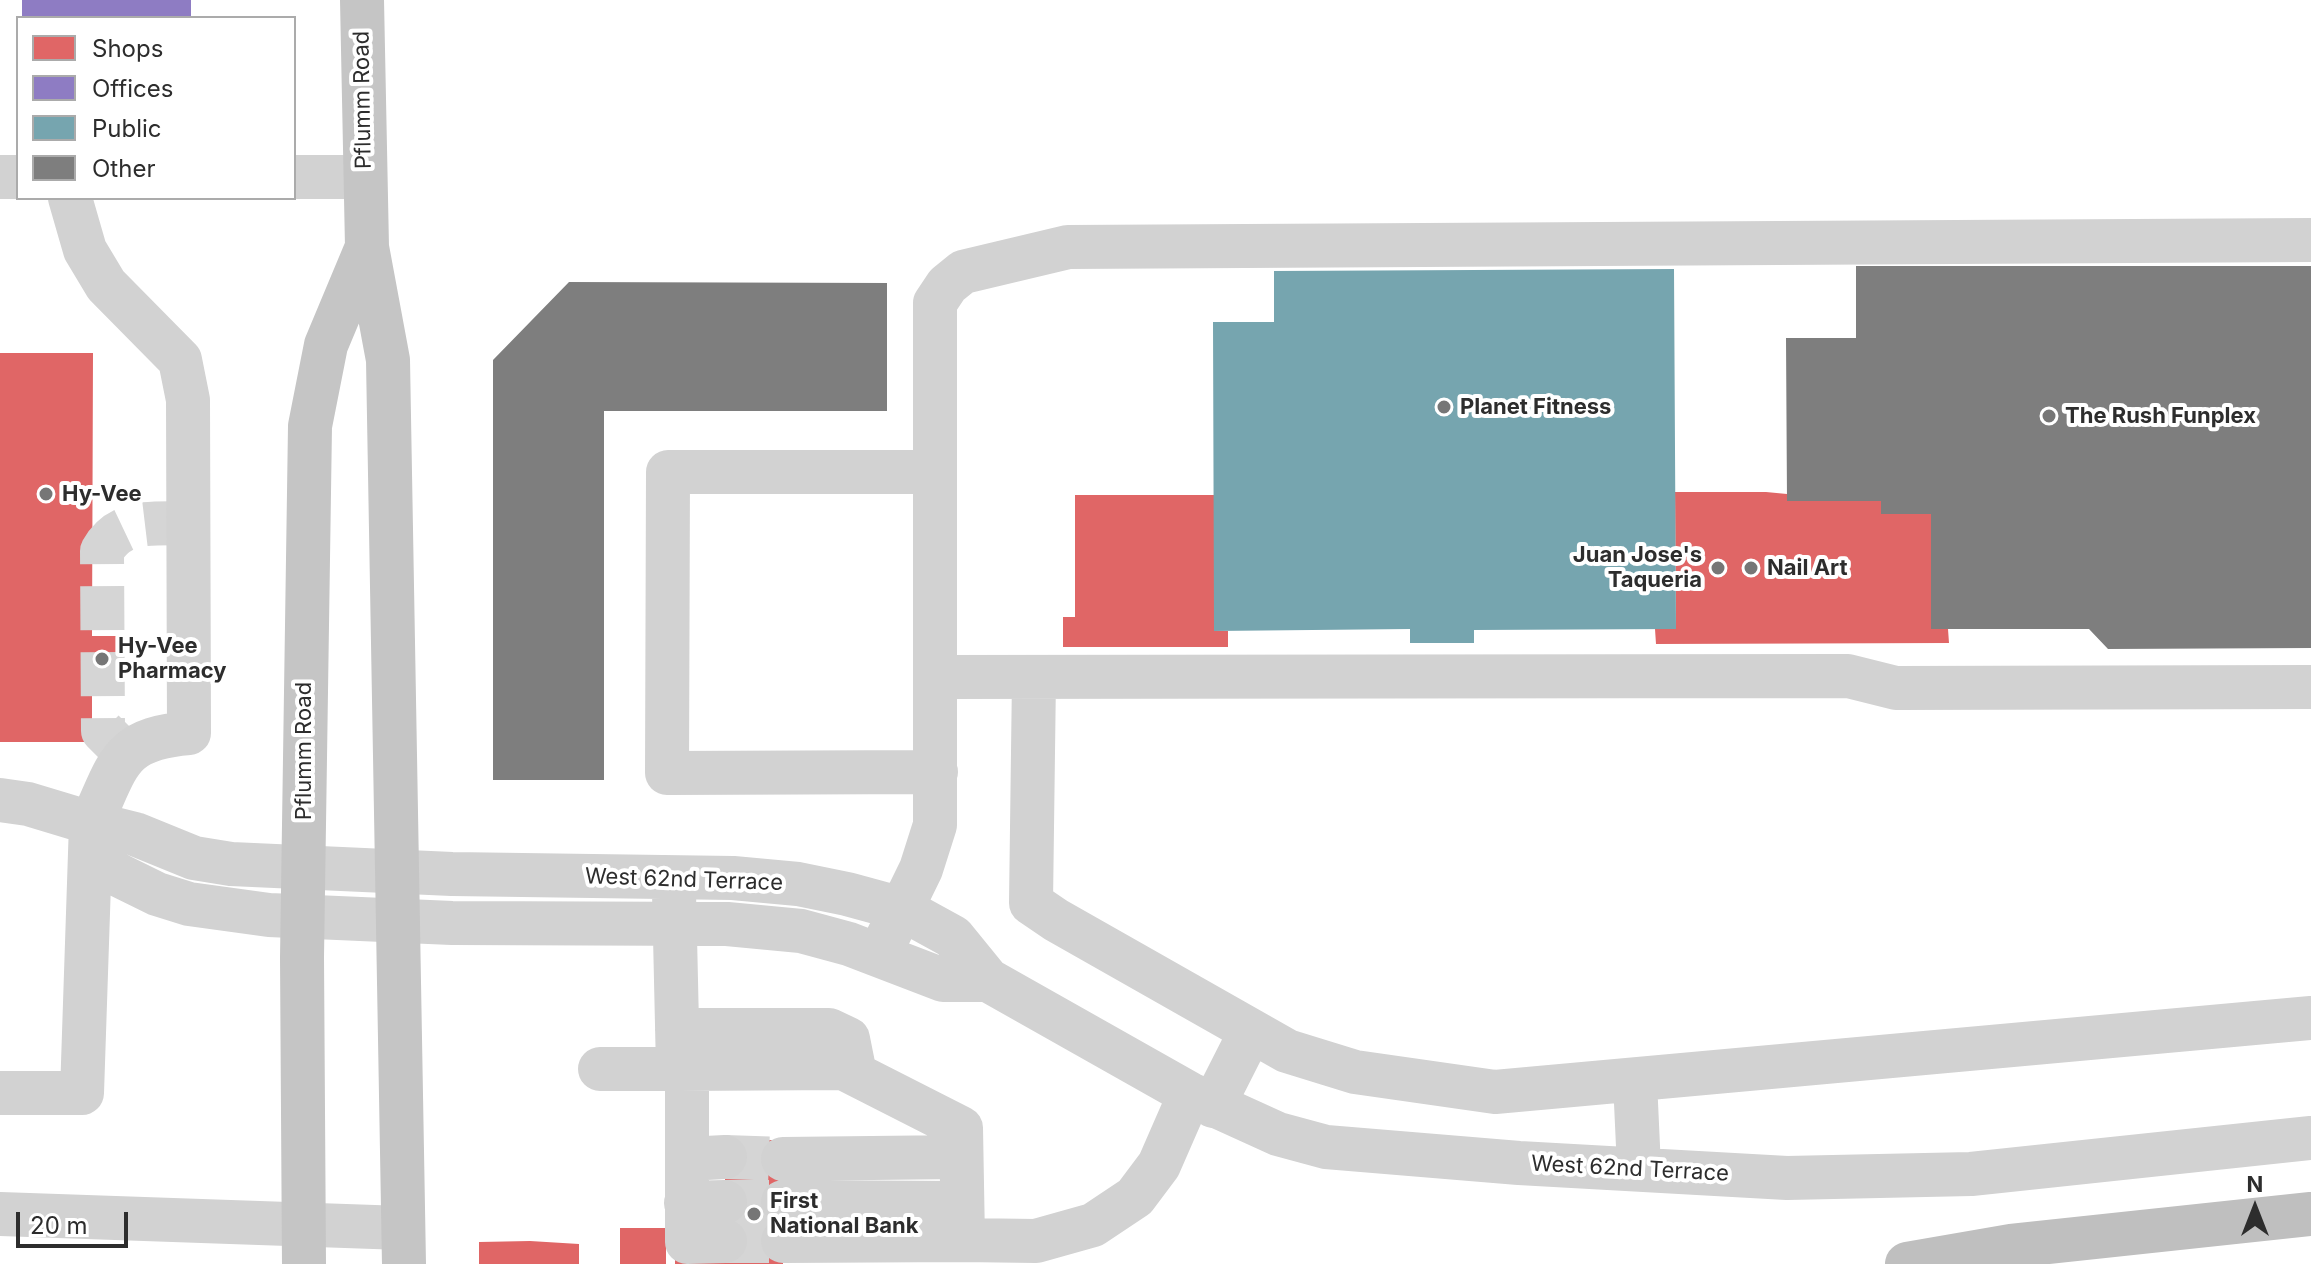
<!DOCTYPE html>
<style>
body{margin:0}
#map{position:relative;width:2311px;height:1264px;overflow:hidden;background:#fff;font-family:Inter,sans-serif}
canvas{display:block}
.legend{position:absolute;left:16px;top:16px;width:280px;height:184px;box-sizing:border-box;background:#fff;border:2px solid #ababab;margin:0;padding:10px 14px;list-style:none;font-size:24px;color:#2d2d2d}
.legend li{display:flex;align-items:center;gap:16px;height:40px}
.legend b{width:40px;border:2px solid #ababab}
.north{position:absolute;left:2215px;top:1168px;width:80px;height:80px;-webkit-text-stroke:6px #fff;paint-order:stroke;rotate:0deg;font-size:22px;font-weight:700;line-height:32px;text-align:center;color:#2d2d2d}
.north::after{content:'';display:block;margin:auto;width:28px;height:36px;background:#2d2d2d;clip-path:polygon(50% 0,100% 100%,50% 72%,0 100%)}
.scale{position:absolute;left:16px;top:1212px;width:112px;height:36px;box-sizing:border-box;border:4px solid #2d2d2d;border-top:0;padding-left:10px;font-size:24px;line-height:28px;white-space:nowrap;color:#2d2d2d;-webkit-text-stroke:6px #fff;paint-order:stroke}
</style>
<div id="map">
<canvas width="2311" height="1264"></canvas>
<ul class="legend">
<li><b style="height:22px;background:#e06666"></b>Shops</li>
<li><b style="height:22px;background:#8e7cc3"></b>Offices</li>
<li><b style="height:22px;background:#76a5af"></b>Public</li>
<li><b style="height:22px;background:#7e7e7e"></b>Other</li>
</ul>
<div class="north">N</div>
<div class="scale">20 m</div>
</div>
<script>
const context = document.querySelector('canvas').getContext('2d');
context.lineJoin = 'round';
function paint(path, color) { context.fillStyle = color; context.fill(path, 'evenodd'); }
function trace(path, color, width, dash) { context.strokeStyle = color; context.lineWidth = width; context.lineCap = dash ? 'butt' : 'round'; context.setLineDash(dash || []); context.stroke(path); }
function label(font, color, halo, rows, align = 'center') {
  context.font = font + ' Inter,sans-serif'; context.lineWidth = 8; context.setLineDash([]); context.textBaseline = 'middle'; context.strokeStyle = halo; context.fillStyle = color; for (const [text, x, y, turn = 0] of rows) {
    context.save(); context.translate(x, y); context.rotate((+turn || 0) * Math.PI / 180); context.textAlign = isNaN(turn) ? turn : align; if (halo) context.strokeText(text, 0, 0); context.fillText(text, 0, 0); context.restore();
  }
}
paint(new Path2D(`
 M0 353H93L92 636H121V679H92V742H0Z
 M1675 492H1766L1787 494V501H1881V514H1931V629H1948L1949 643 1656 644 1655 629H1676Z
 M1075 495H1214V631H1228V647H1063V617H1075Z
 M725 1140H783V1264H675V1253H725Z
 M620 1228H666V1264H620Z
 M530 1241 579 1244V1264H479V1242Z`), '#e06666');
paint(new Path2D(`
 M22 0H191V18H22Z`), '#8e7cc3');
paint(new Path2D(`
 M1674 269 1676 629 1474 630V643H1410V629L1214 631 1213 322H1274V271Z`), '#76a5af');
paint(new Path2D(`
 M1856 266H2311V648L2108 649 2089 629H1931V514H1881V501H1787L1786 338H1856Z
 M569 282 887 283V411H604V780H493V360Z`), '#7e7e7e');
trace(new Path2D(`
 M125 753 103 731 102 551C120 518 155 524 188 523
 M725 1157 783 1159
 M725 1202H783
 M725 1241H783`), '#d5d5d5', 44, [44, 22]);
trace(new Path2D(`
 M0 177H18
 M294 177H364
 M935 472H668L667 773 936 772
 M935 677 1848 676 1896 688 2311 687
 M1034 677 1031 903 1056 920 1287 1051 1355 1072 1495 1092 2311 1018
 M0 800 28 804 91 823C119 765 117 739 189 733L188 400 180 360 106 285 85 250 70 198
 M90 861 157 894 189 904 269 915 452 923 727 924 801 931 849 944 943 980H988
 M674 892 678 1069 843 1068 961 1128 963 1240 1036 1241 1093 1225 1135 1197 1159 1165 1190 1094
 M879 955 921 869 935 825V303L947 285 963 272 1068 247 2311 240
 M677 1030H829L848 1039 855 1074
 M600 1069H678
 M687 1069V1242L725 1241
 M1635 1081 1639 1168
 M0 1093H82L91 823 135 834 194 858 231 864 452 874 733 878 798 884 847 894 902 909 953 937 988 980 1190 1094 1278 1134 1326 1147 1519 1163 1787 1178 1971 1174 2311 1138
 M1213 1106 1251 1031
 M687 1159 725 1157
 M783 1159 960 1157
 M783 1202 961 1203
 M686 1203 725 1202
 M0 1214 403 1228
 M783 1241 963 1240`), '#d2d2d2', 44);
trace(new Path2D(`
 M362 0 367 247 388 360 404 1264
 M304 1264 302 957 310 426 326 345 367 247`), '#c5c5c5', 44);
trace(new Path2D(`
 M1907 1264 2011 1246 2311 1214`), '#bfbfbf', 44);
for (const [x, y, r, color] of [
 [1444,407,8,"#767676"],
 [2049,416,8,"#767676"],
 [46,494,8,"#767676"],
 [1718,568,8,"#767676"],
 [1751,568,8,"#767676"],
 [102,659,8,"#767676"],
 [754,1214,8,"#767676"]
]) { const dot = new Path2D(); dot.arc(x, y, r, 0, 2 * Math.PI); context.fillStyle = color; context.fill(dot); trace(dot, '#fff', 3); }
label('22px', '#2d2d2d', '#fff', [
 ["Pflumm Road",363,100,-91],
 ["Pflumm Road",304,751,-90],
 ["West 62nd Terrace",684,880,2],
 ["West 62nd Terrace",1630,1169,3]
]);
label('bold 22px', '#2d2d2d', '#fff', [
 ["Planet Fitness",1460,407],
 ["The Rush Funplex",2065,416],
 ["Hy-Vee",62,494],
 ["Juan Jose's",1702,555,"right"],
 ["Taqueria",1702,580,"right"],
 ["Nail Art",1767,568],
 ["Hy-Vee",118,646],
 ["Pharmacy",118,671],
 ["First",770,1201],
 ["National Bank",770,1226]
], 'left');
</script>
